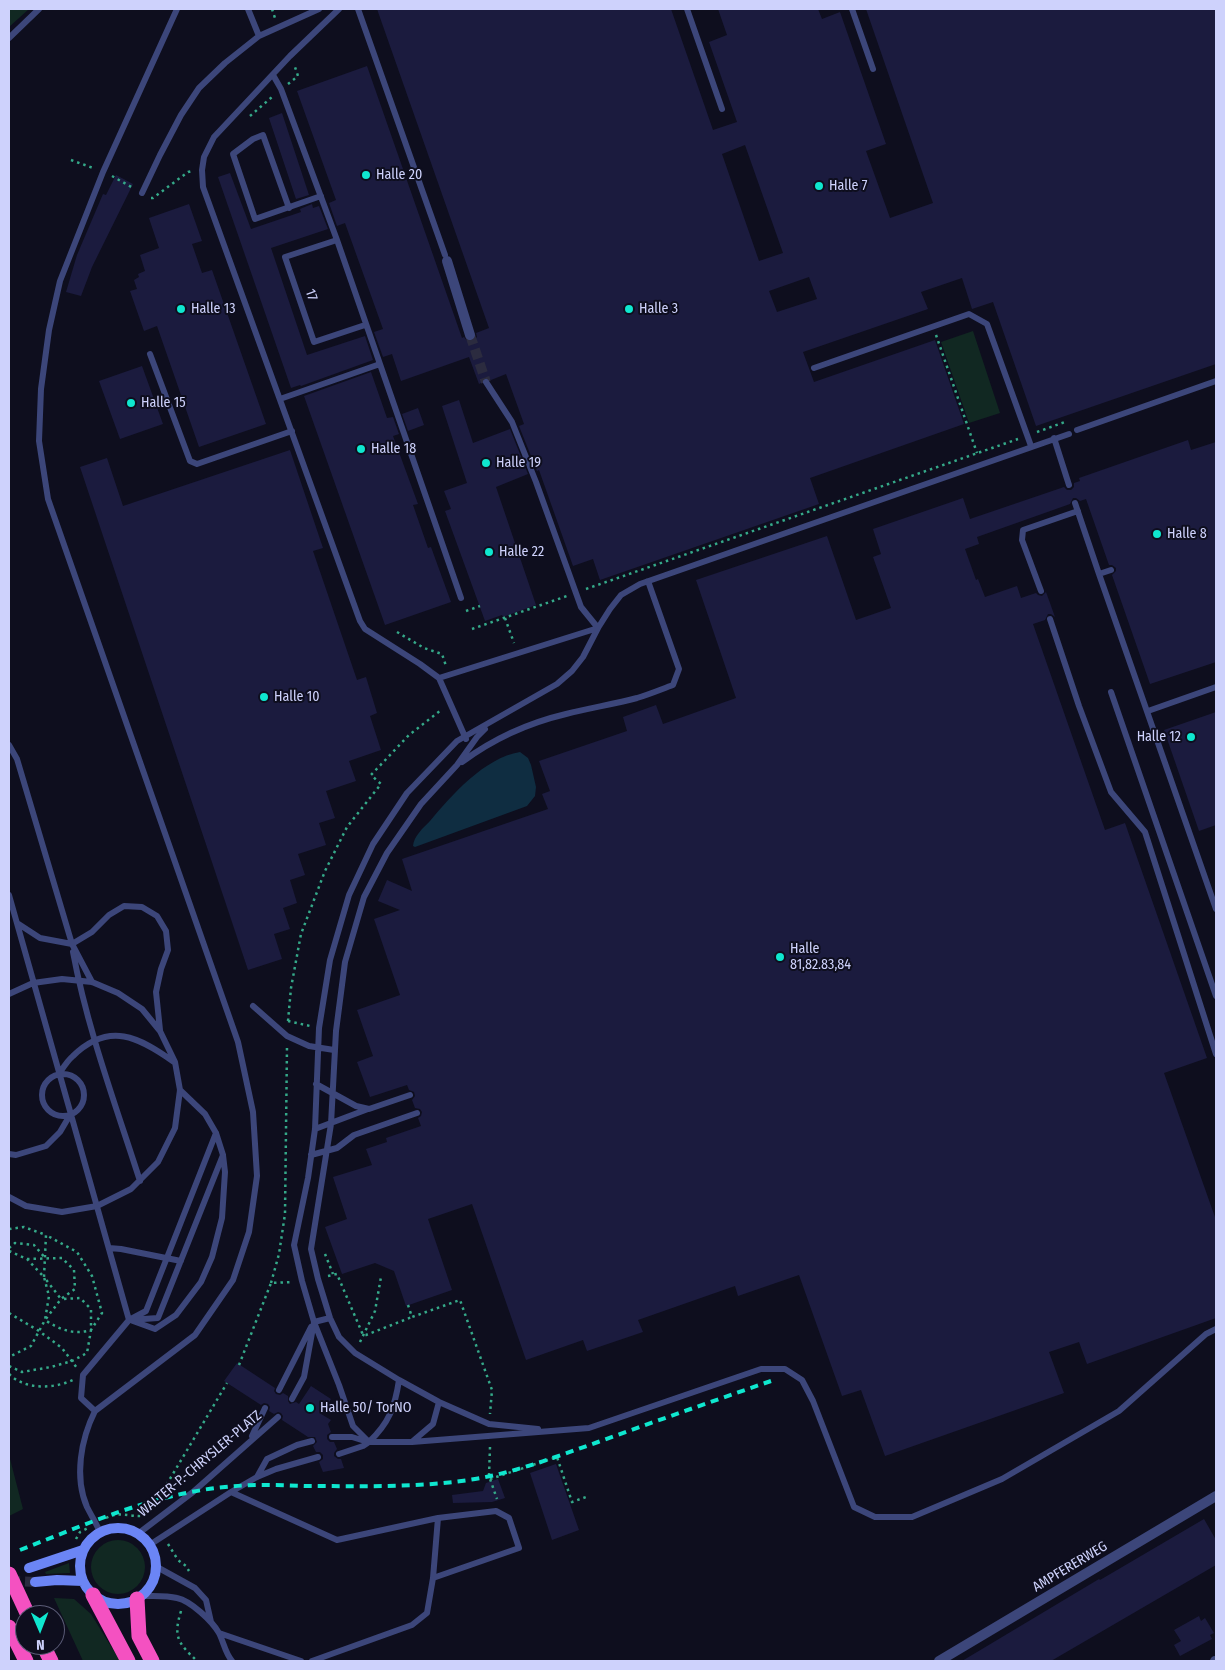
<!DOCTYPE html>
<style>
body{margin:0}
#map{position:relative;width:1225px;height:1670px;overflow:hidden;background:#0e0e1e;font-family:"Fira Sans Condensed",sans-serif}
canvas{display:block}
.frame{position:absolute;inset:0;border:10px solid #ced2fc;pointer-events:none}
.north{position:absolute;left:15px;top:1605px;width:50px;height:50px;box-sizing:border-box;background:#0e0e1e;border:1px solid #5b5c77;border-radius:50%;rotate:179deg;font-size:14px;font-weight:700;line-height:20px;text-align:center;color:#ced2fc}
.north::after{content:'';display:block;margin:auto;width:18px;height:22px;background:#0fe7cf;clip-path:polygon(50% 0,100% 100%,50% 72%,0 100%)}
</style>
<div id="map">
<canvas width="1225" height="1670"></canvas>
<div class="frame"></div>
<div class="north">N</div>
</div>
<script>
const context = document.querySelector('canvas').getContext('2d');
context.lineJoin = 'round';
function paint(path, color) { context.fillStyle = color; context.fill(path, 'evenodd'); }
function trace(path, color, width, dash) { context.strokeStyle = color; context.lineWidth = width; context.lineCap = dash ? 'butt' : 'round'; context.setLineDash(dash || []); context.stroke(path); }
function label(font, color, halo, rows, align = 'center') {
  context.font = font + ' "Fira Sans Condensed",sans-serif'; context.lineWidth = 4; context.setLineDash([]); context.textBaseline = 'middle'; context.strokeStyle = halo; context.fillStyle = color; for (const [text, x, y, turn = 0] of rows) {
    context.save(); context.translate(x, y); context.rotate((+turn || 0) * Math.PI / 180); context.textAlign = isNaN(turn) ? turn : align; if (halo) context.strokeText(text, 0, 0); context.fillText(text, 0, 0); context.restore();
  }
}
paint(new Path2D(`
 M9 9H29L9 27Z
 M973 331 1000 413 969 423 941 342Z
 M9 1455 23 1509 9 1516Z
 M91 1567a27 27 0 1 1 54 0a27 27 0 1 1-54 0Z
 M69 1563 70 1573 46 1574 45 1572Z
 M54 1598 74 1599 91 1614 120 1661H83Z`), '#112822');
paint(new Path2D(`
 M520 752 528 758 531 765 536 787 535 796 527 806 415 847 413 846C414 836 423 828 430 821 452 795 484 758 520 752Z`), '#0f2d41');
paint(new Path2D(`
 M377 9H671L713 130 737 122 709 42 727 35 718 9H818L822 19 840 12 886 144 866 151 890 218 933 203 866 9H1216V364L1036 426 993 302 972 309 962 278 921 292 928 309 803 352 814 382 935 340 964 424 810 478 819 504 600 580 593 559 573 566 539 470 537 471 519 426 524 424 506 374 491 380 488 377 484 378 481 383 479 384 469 357 401 381 392 354 383 357 374 332 383 329 345 223 337 226 329 203 336 200 297 91 367 66 462 338 464 337 468 342 472 341 477 337 476 333 489 328ZM745 145 783 253 759 261 722 154ZM809 277 817 299 777 312 769 291Z
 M282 113 309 195 296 199 269 118Z
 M230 173 251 229 301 212 300 209 312 204 313 208 319 206 328 229 271 248 307 355 365 336 373 360 301 386 300 385 291 388 218 177Z
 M116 175 133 184 92 267 81 296 66 292 77 255 103 194 106 195Z
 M189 204 202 241 192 244 202 273 212 270 266 424 199 447 157 326 144 331 130 291 137 289 134 280 139 277 138 274 145 271 140 255 159 248 149 218Z
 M142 366 163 424 120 439 99 381Z
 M371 372 387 418 393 417 399 434 393 436 418 504 413 505 428 548 431 547 451 602 385 625 304 396Z
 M459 400 473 443 510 429 528 474 496 487 536 605 503 617 502 615 485 621 445 511 451 509 444 491 467 483 442 406Z
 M418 408 424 425 408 431 402 414Z
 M1188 440 1191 450 1216 442V662L1150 684 1112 575 1116 571V568L1112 565H1109L1086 499 1080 501 1076 498H1073L1070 504 977 537 979 544 965 549 976 580 978 579 985 597 1017 586 1021 598 1036 593 1038 595 1042 596 1046 592 1055 617 1051 614H1048L1045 620 1033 624 1105 830 1125 823 1207 1058 1164 1073 1216 1220V1318L1087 1364 1079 1342 1049 1352 1064 1393 885 1456 861 1390 842 1396 799 1275 738 1296 735 1286 638 1320 643 1332 587 1351 583 1340 526 1360 472 1204 428 1219 452 1290 406 1306 394 1271 375 1263 342 1274 325 1227 347 1219 333 1177 372 1165 366 1149 387 1142 386 1138 421 1126 418 1118 421 1116 422 1112 420 1109 415 1108 412 1100 415 1096 414 1092 409 1090 407 1085 370 1097 357 1062 373 1056 357 1010 400 995 374 919 400 910 378 901 387 880 412 891 402 859 548 809 542 794 550 791 539 761 627 731 623 717 656 705 663 724 736 698 696 580 827 536 856 620 891 608 873 557 881 554 873 529 963 498 970 519 1064 487 1067 490H1071L1074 487V483L1080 481 1079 478Z
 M290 450 323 548 313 551 357 680 366 677 377 713 370 716 381 750 349 761 356 781 326 791 335 818 319 823 326 845 298 854 305 875 290 880 297 903 283 908 290 929 274 934 282 959 248 970 80 467 107 458 123 506Z
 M1216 712V825L1199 831 1164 730Z
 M237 1363 275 1388 274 1391 276 1394 280 1395 283 1393 288 1396V1401L290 1404 296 1402 299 1404 311 1386 331 1399 321 1414 331 1420 328 1424 331 1432 327 1435V1439L330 1442H334L337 1449 334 1453V1456L338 1459H341L344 1468 323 1472 319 1462 323 1459V1455L320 1452H316L313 1446 317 1442 315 1437H308L282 1420 283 1416 281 1413 278 1412 274 1414 269 1411 270 1407 268 1404 264 1403 261 1405 224 1381Z
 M556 1464 579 1530 552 1540 530 1473Z
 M498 1479 505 1498 492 1502 453 1503 452 1495 483 1491 486 1483Z
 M1204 1519 1216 1540V1565L1051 1661H962L1099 1579 1100 1580Z
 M1199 1616 1201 1621 1205 1618 1214 1633 1210 1635 1212 1639 1180 1656 1174 1645 1181 1641 1174 1630Z`), '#1b1b3e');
trace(new Path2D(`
 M470 335 486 382`), '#2b2b3f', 10, [10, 5]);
trace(new Path2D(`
 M10 1581 35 1582`), '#2b2b3f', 10, [10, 5]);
trace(new Path2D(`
 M272 9 275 18
 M288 84 298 76 295 67
 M250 116 272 97
 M71 160 93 168
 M112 176 133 188
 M151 198H153L188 172 192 171
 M936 335 977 453
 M1037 432 1065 422
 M586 589 1018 439
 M466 611 480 606
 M505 618 514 643
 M472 629 567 596
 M397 632 424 648 442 654 446 666
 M288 1021 310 1026
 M288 1021 291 988 301 934 325 871 347 827 381 784 371 775 409 735 441 710
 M9 1229 24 1227 46 1235
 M9 1248 15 1243 34 1245 46 1259
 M9 1251 27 1259 44 1277 49 1296 45 1320 31 1346 9 1357
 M325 1254 333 1274
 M27 1259 62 1258 74 1270 75 1289 61 1299 45 1320C60 1330 74 1335 91 1330L102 1313 92 1276 77 1252 46 1235 44 1277 61 1299
 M328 1276 337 1274 363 1335H366L412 1317
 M271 1283 279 1254 285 1214 287 1046
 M408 1305 412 1317 460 1300 492 1390 490 1414
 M9 1313 39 1331 62 1348 77 1368
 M360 1342 375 1311 381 1277
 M239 1365 271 1283 293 1282
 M9 1366 22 1372 51 1367 72 1361 87 1353 91 1330V1309L80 1298 62 1299
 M9 1374C25 1390 53 1389 73 1380
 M490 1447 489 1476 497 1499
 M490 1479 557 1457 572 1502 586 1497
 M148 1511 158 1499 227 1383
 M106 1518C120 1511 128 1517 144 1516
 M76 1539 80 1532 88 1528
 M168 1544 178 1560 186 1566 189 1571
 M181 1611C173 1637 178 1643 197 1661`), '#35a989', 2.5, [2.5, 4]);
trace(new Path2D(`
 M248 9 259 36
 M339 9 290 56 214 137 204 157 202 170 203 187 360 621 365 629 420 664 439 678 466 739
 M358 9 445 255
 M687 9 722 109
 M852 9 873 69
 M9 38 39 9
 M273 75 281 89 337 240 461 598
 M142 193 160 155 181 115 199 88 225 63 259 36 319 9
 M289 208 263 135 253 139 233 154 255 219 321 196
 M337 240 285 257 314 342 365 325
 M150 354 190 461 197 464 292 431
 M814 368 969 314 987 324 1031 446
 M280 399 380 364
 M1077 430 1216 381
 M1054 438 1069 485
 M1075 503 1099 574 1216 909
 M1099 574 1111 570
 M1041 591 1022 540 1023 530 1078 511
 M1050 619 1079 706 1111 792 1145 832 1216 1054
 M439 678 598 628 581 607 536 482 512 422 486 382
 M1111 692 1216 996
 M1148 711 1216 687
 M485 729 477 737 457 765 421 804 387 853 364 897 345 962 336 1031 331 1124 311 1249 318 1279 330 1318 339 1337 355 1353 399 1380 439 1402 489 1424 538 1429
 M9 745 17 759 72 944 92 982
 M462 762C493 739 528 723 566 714 590 708 614 704 637 698 650 694 662 689 673 685L679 669 648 581
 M9 895 129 1320 83 1375 81 1398 95 1411
 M17 923 40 938 72 944 92 932 109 915 124 906 142 907 157 916 166 931 168 950 161 969 156 992 160 1030
 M73 952C87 1028 116 1106 140 1181
 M9 994 33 983 62 979 92 982 118 993 142 1009 160 1031 175 1062 180 1090 175 1128 158 1162 131 1189 97 1206 62 1212 26 1206 9 1197
 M253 1006 287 1036 309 1046 334 1050
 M59 1074C63 1068 67 1061 73 1056 109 1021 139 1037 174 1062
 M42 1095a21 21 0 1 1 42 0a21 21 0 1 1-42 0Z
 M316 1084 356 1106 369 1109 410 1095
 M315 1129 368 1109
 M216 1133 146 1311 129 1320 158 1318 223 1155
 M9 1154 16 1155 46 1146 60 1132 70 1115
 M311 1155 337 1148 354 1135 417 1113
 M109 1248 121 1249 181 1261
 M133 1321 155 1329 176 1315 201 1282 212 1257 222 1218 225 1172 223 1155 216 1133 205 1114 180 1090
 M399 1380C395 1407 389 1423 369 1442L353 1426 339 1385 314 1322 302 1281 294 1245 308 1178 315 1129 319 1028 330 960 349 895 373 844 407 793 457 741 557 684 572 671 583 657 598 628 610 609 621 595 640 584 1069 434
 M279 1390 311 1327
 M292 1399 304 1377 314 1322 330 1318
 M252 1436 265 1408
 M332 1437H352L368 1442
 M413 1441 433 1424 439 1402
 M339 1454 363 1446 369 1442H412L589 1428 761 1369H785L802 1380 813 1401 854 1507 875 1517H912L1002 1479 1119 1411 1206 1334 1216 1329
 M257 1477 267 1459 297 1445 312 1441
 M231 1492 337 1540 438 1518 496 1511 509 1518 519 1548 433 1578
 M100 1532C96 1523 91 1515 87 1507 74 1477 81 1439 95 1411L195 1335 233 1280 249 1232 257 1176 253 1112 238 1042 48 499 39 441 41 389 49 330 60 281 103 172 177 9
 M139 1533 193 1492 278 1417
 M151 1544 231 1492 257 1477 276 1469 318 1457
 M157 1567 195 1588 206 1600 211 1622
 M141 1596C153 1596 166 1595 177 1598 191 1601 212 1621 219 1633 224 1643 225 1653 232 1661
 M219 1633 301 1661
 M312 1661 412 1625 427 1613 433 1578 438 1518`), '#3c467a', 6);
trace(new Path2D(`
 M447 261 470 335
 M939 1661 1216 1496
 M1215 1661H1216`), '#3c467a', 10);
trace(new Path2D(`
 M80 1566a38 38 0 1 1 76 0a38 38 0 1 1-76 0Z
 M29 1568 83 1550
 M35 1582 57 1580 83 1581`), '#6b85f5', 10);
trace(new Path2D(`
 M93 1595 128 1661
 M137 1599 139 1636 152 1661
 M9 1627 26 1661
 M43 1645 51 1661`), '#f451c1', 15);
trace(new Path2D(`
 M20 1550C87 1524 153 1494 225 1487 252 1484 280 1485 307 1486 363 1486 419 1488 475 1479 517 1472 558 1456 598 1442 656 1421 713 1401 771 1381`), '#0fe7cf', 4, [8, 6]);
trace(new Path2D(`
 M9 1574 28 1615`), '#f451c1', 15);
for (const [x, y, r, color] of [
 [366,175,5,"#0fe7cf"],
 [819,186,5,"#0fe7cf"],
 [181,309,5,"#0fe7cf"],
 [629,309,5,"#0fe7cf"],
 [131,403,5,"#0fe7cf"],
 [361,449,5,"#0fe7cf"],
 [486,463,5,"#0fe7cf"],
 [1157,534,5,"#0fe7cf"],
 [489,552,5,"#0fe7cf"],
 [264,697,5,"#0fe7cf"],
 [1191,737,5,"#0fe7cf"],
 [780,957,5,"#0fe7cf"],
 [310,1408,5,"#0fe7cf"]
]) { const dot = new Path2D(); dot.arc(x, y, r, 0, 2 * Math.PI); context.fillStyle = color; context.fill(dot); trace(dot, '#0e0e1e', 2); }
label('14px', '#ced2fc', '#0e0e1e', [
 ["Halle 20",376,175],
 ["Halle 7",829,186],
 ["Halle 13",191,309],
 ["Halle 3",639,309],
 ["Halle 15",141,403],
 ["Halle 18",371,449],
 ["Halle 19",496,463],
 ["Halle 8",1167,534],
 ["Halle 22",499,552],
 ["Halle 10",274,697],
 ["Halle 12",1181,737,"right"],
 ["Halle",790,949],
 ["81,82.83,84",790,965],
 ["Halle 50/ TorNO",320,1408]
], 'left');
label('14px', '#ced2fc', '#0e0e1e', [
 ["17",311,295,71],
 ["WALTER-P.-CHRYSLER-PLATZ",200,1464,-40],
 ["AMPFERERWEG",1070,1567,-31]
]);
</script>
